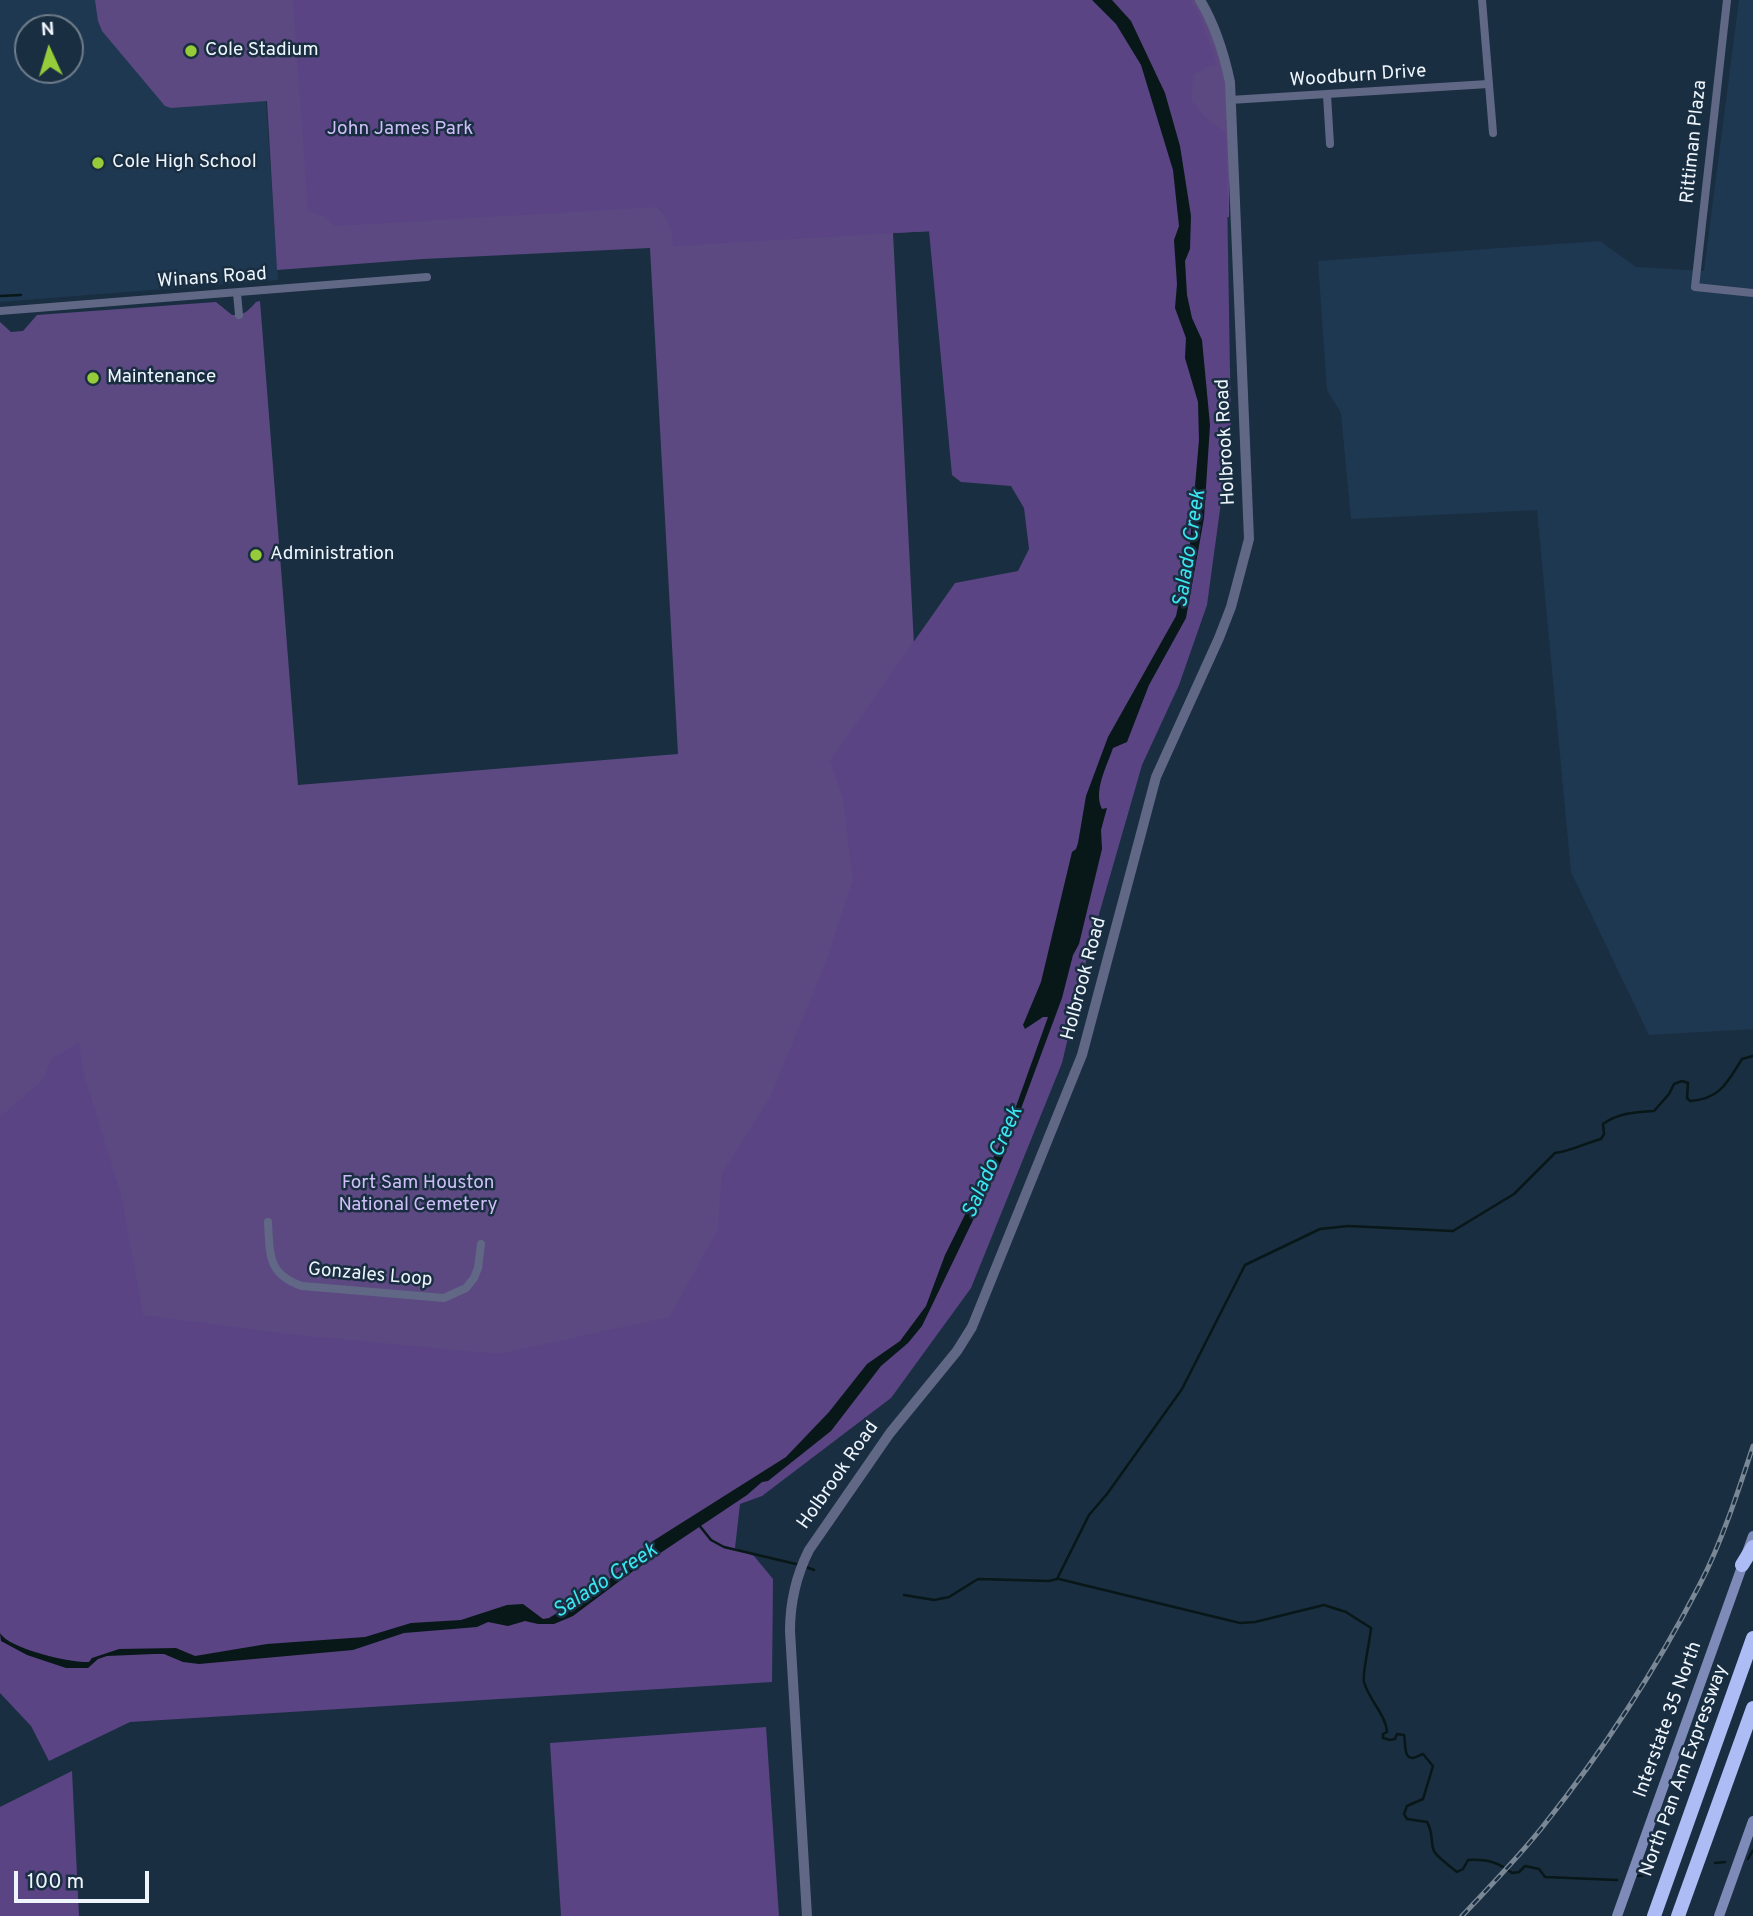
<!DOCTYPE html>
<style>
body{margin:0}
#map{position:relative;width:1753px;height:1916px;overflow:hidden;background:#1a2e41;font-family:Overpass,sans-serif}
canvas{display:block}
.north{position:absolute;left:14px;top:14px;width:70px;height:70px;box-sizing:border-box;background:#1a2e41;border:2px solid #6f7e8c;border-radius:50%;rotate:356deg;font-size:19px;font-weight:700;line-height:28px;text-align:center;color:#eef5fd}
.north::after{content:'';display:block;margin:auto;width:24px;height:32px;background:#96cc3a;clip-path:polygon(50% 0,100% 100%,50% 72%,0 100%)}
.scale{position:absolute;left:14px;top:1871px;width:135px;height:32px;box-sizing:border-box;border:4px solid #eef5fd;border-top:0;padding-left:9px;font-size:21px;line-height:24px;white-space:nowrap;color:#eef5fd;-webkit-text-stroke:5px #1a2e41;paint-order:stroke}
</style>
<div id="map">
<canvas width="1753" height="1916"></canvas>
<div class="north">N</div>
<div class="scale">100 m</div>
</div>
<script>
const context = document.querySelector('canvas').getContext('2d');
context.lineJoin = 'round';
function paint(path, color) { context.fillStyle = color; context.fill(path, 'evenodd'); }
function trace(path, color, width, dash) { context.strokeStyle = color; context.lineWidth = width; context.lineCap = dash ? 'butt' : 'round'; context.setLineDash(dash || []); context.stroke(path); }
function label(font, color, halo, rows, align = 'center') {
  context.font = font + ' Overpass,sans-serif'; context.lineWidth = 5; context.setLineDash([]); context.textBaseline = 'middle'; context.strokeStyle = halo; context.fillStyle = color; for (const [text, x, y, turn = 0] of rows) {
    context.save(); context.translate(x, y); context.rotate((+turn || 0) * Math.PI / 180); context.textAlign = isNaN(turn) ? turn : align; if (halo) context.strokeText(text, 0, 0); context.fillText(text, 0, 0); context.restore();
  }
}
paint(new Path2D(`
 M0 0H259L278 280 0 302ZM28 28H70V70H28Z
 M1739 0H1753V1029L1649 1035 1571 872 1537 510 1351 519 1341 413 1327 390 1318 261 1600 241 1636 267 1704 271Z`), '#1f3851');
paint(new Path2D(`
 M95 0H1199L1218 41 1230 100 1229 217 893 233 945 1255 0 1607V322L11 332 23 331 37 315 216 302 232 315C245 315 248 311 256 302L260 301 298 785 678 754 650 248 423 259 277 270 267 101 171 108 165 106 102 31 98 21Z`), '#5c4982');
paint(new Path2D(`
 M293 0H1190L1201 19 1217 65 1207 67 1193 75 1191 100 1208 120 1226 132 1231 429 1207 605 1179 685 1142 765 1089 949 1062 1063 971 1288 891 1398 762 1496 740 1504 735 1548 754 1556 773 1579 772 1682 130 1722 49 1761 31 1726 0 1693V1117L44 1079 51 1059 79 1043 84 1075 121 1195 143 1315 286 1334 498 1354 670 1317 718 1229 722 1174 771 1096 827 959 853 880 843 798 830 761 955 583 1018 571 1029 549 1024 508 1011 486 961 482 952 475 929 231 673 246C672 229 669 219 657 207L335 226 325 217 308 210Z
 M766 1727 779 1916H561L550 1743Z
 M72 1771 79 1916H0V1807Z`), '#5a4484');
paint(new Path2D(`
 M1092 0H1112L1131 21 1165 93 1180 146 1191 216 1190 249 1185 261 1187 295 1192 318 1202 340 1210 425 1204 518 1186 618 1149 685 1127 742 1113 748C1107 766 1093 791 1102 809L1107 808 1101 830 1102 849 1079 944 1073 955 1062 998 1002 1160 922 1326 908 1343 881 1366 831 1431 768 1481 762 1482 747 1495 629 1574 573 1616 554 1624H538L525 1621 508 1626 488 1622 477 1627 404 1633 353 1650 199 1664 183 1662 164 1654H154L107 1656 98 1659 88 1668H66L27 1655 1 1641 0 1633C9 1649 71 1663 89 1662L92 1658 119 1649 176 1648 195 1656 267 1644 365 1637 411 1623 461 1620 507 1605 523 1604 543 1619 549 1618 601 1586 620 1571 636 1565 645 1546 786 1457 829 1412 867 1364 900 1341 926 1306 945 1255 1009 1126 1048 1017H1043L1025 1029 1023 1025 1041 982 1072 852 1076 849 1078 843 1086 796 1108 737 1176 616 1189 555 1199 440 1198 402 1185 358 1186 338 1175 308 1177 284 1174 240 1179 226 1173 170 1141 65 1116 24Z`), '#081718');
trace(new Path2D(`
 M0 296 21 295
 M699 1525 711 1540 724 1547 796 1564
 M806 1567 814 1570
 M1059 1579 1240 1623 1255 1622 1324 1605 1346 1612 1371 1628C1370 1642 1362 1673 1364 1682 1369 1700 1386 1715 1387 1732L1383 1734V1738L1390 1740 1395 1739 1397 1734 1404 1735C1406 1742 1403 1759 1413 1758 1417 1757 1420 1755 1423 1754L1433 1766 1423 1799 1407 1806 1404 1814 1407 1819 1427 1822C1434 1834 1430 1842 1434 1851 1436 1856 1452 1868 1457 1872L1463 1869 1468 1860C1487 1859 1498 1862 1512 1873L1519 1872 1525 1866 1539 1869 1545 1877 1617 1880
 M904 1595 934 1600 949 1597 978 1579 1049 1581 1057 1579 1089 1515 1107 1494 1182 1389 1245 1265 1320 1229 1348 1226 1453 1231 1514 1194 1555 1153C1571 1151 1585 1143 1601 1139L1604 1134 1603 1124C1618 1113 1635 1112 1654 1111L1669 1094 1674 1084 1682 1081 1688 1083 1687 1098 1690 1101C1720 1099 1727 1083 1742 1059L1753 1056
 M1748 1859 1753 1850
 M1715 1863 1725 1862
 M1638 1876 1650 1874`), '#081718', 2.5);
trace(new Path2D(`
 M1482 0 1493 133
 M1727 0 1695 287 1753 293
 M1327 95 1330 144
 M1230 100 1488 84
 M237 293 239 315
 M0 311 427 277
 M268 1222C270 1254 267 1274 302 1286L444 1298 466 1288 474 1278 478 1268 481 1244`), '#616885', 8);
trace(new Path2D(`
 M807 1916 790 1631C790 1602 796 1576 809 1550L890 1433 957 1351 972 1327 1082 1055 1156 777 1219 638 1231 607 1249 539 1230 82C1224 54 1215 25 1200 0`), '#616885', 10);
trace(new Path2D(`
 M1617 1916 1753 1536
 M1719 1916 1753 1821`), '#7e8ab8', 10);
trace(new Path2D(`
 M1742 1565 1753 1547
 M1654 1916 1753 1638
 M1678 1916 1753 1708`), '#aebcf5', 14);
const rail = new Path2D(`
 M1462 1916C1490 1886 1519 1857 1544 1825 1603 1751 1656 1669 1700 1584 1721 1544 1739 1489 1753 1446`);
trace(rail, '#7a8896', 5);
trace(rail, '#1a2e41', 2.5, [8]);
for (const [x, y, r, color] of [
 [191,51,7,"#96cc3a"],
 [98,163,7,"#96cc3a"],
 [93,378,7,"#96cc3a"],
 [256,555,7,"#96cc3a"]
]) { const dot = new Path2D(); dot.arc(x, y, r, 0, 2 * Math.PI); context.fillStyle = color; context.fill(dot); trace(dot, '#1a2e41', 2.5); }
label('19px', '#eef5fd', '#1a2e41', [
 ["Cole Stadium",205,51],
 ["Cole High School",112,163],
 ["Maintenance",107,378],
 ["Administration",270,555]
], 'left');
label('19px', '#eef5fd', '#1a2e41', [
 ["Woodburn Drive",1358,77,-4],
 ["Rittiman Plaza",1695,142,-84],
 ["Winans Road",212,279,-4],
 ["Holbrook Road",1227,442,-93],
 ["Holbrook Road",1085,979,-75],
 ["Gonzales Loop",370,1276,5],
 ["Holbrook Road",839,1476,-55],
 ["Interstate 35 North",1669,1720,-70],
 ["North Pan Am Expressway",1685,1771,-70]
]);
label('19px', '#cebef7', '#1a2e41', [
 ["John James Park",400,130],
 ["Fort Sam Houston",418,1184],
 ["National Cemetery",418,1206]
]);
label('italic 21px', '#3ae7f1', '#1a2e41', [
 ["Salado Creek",1191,549,-81],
 ["Salado Creek",994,1163,-66],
 ["Salado Creek",606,1582,-33]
]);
</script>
